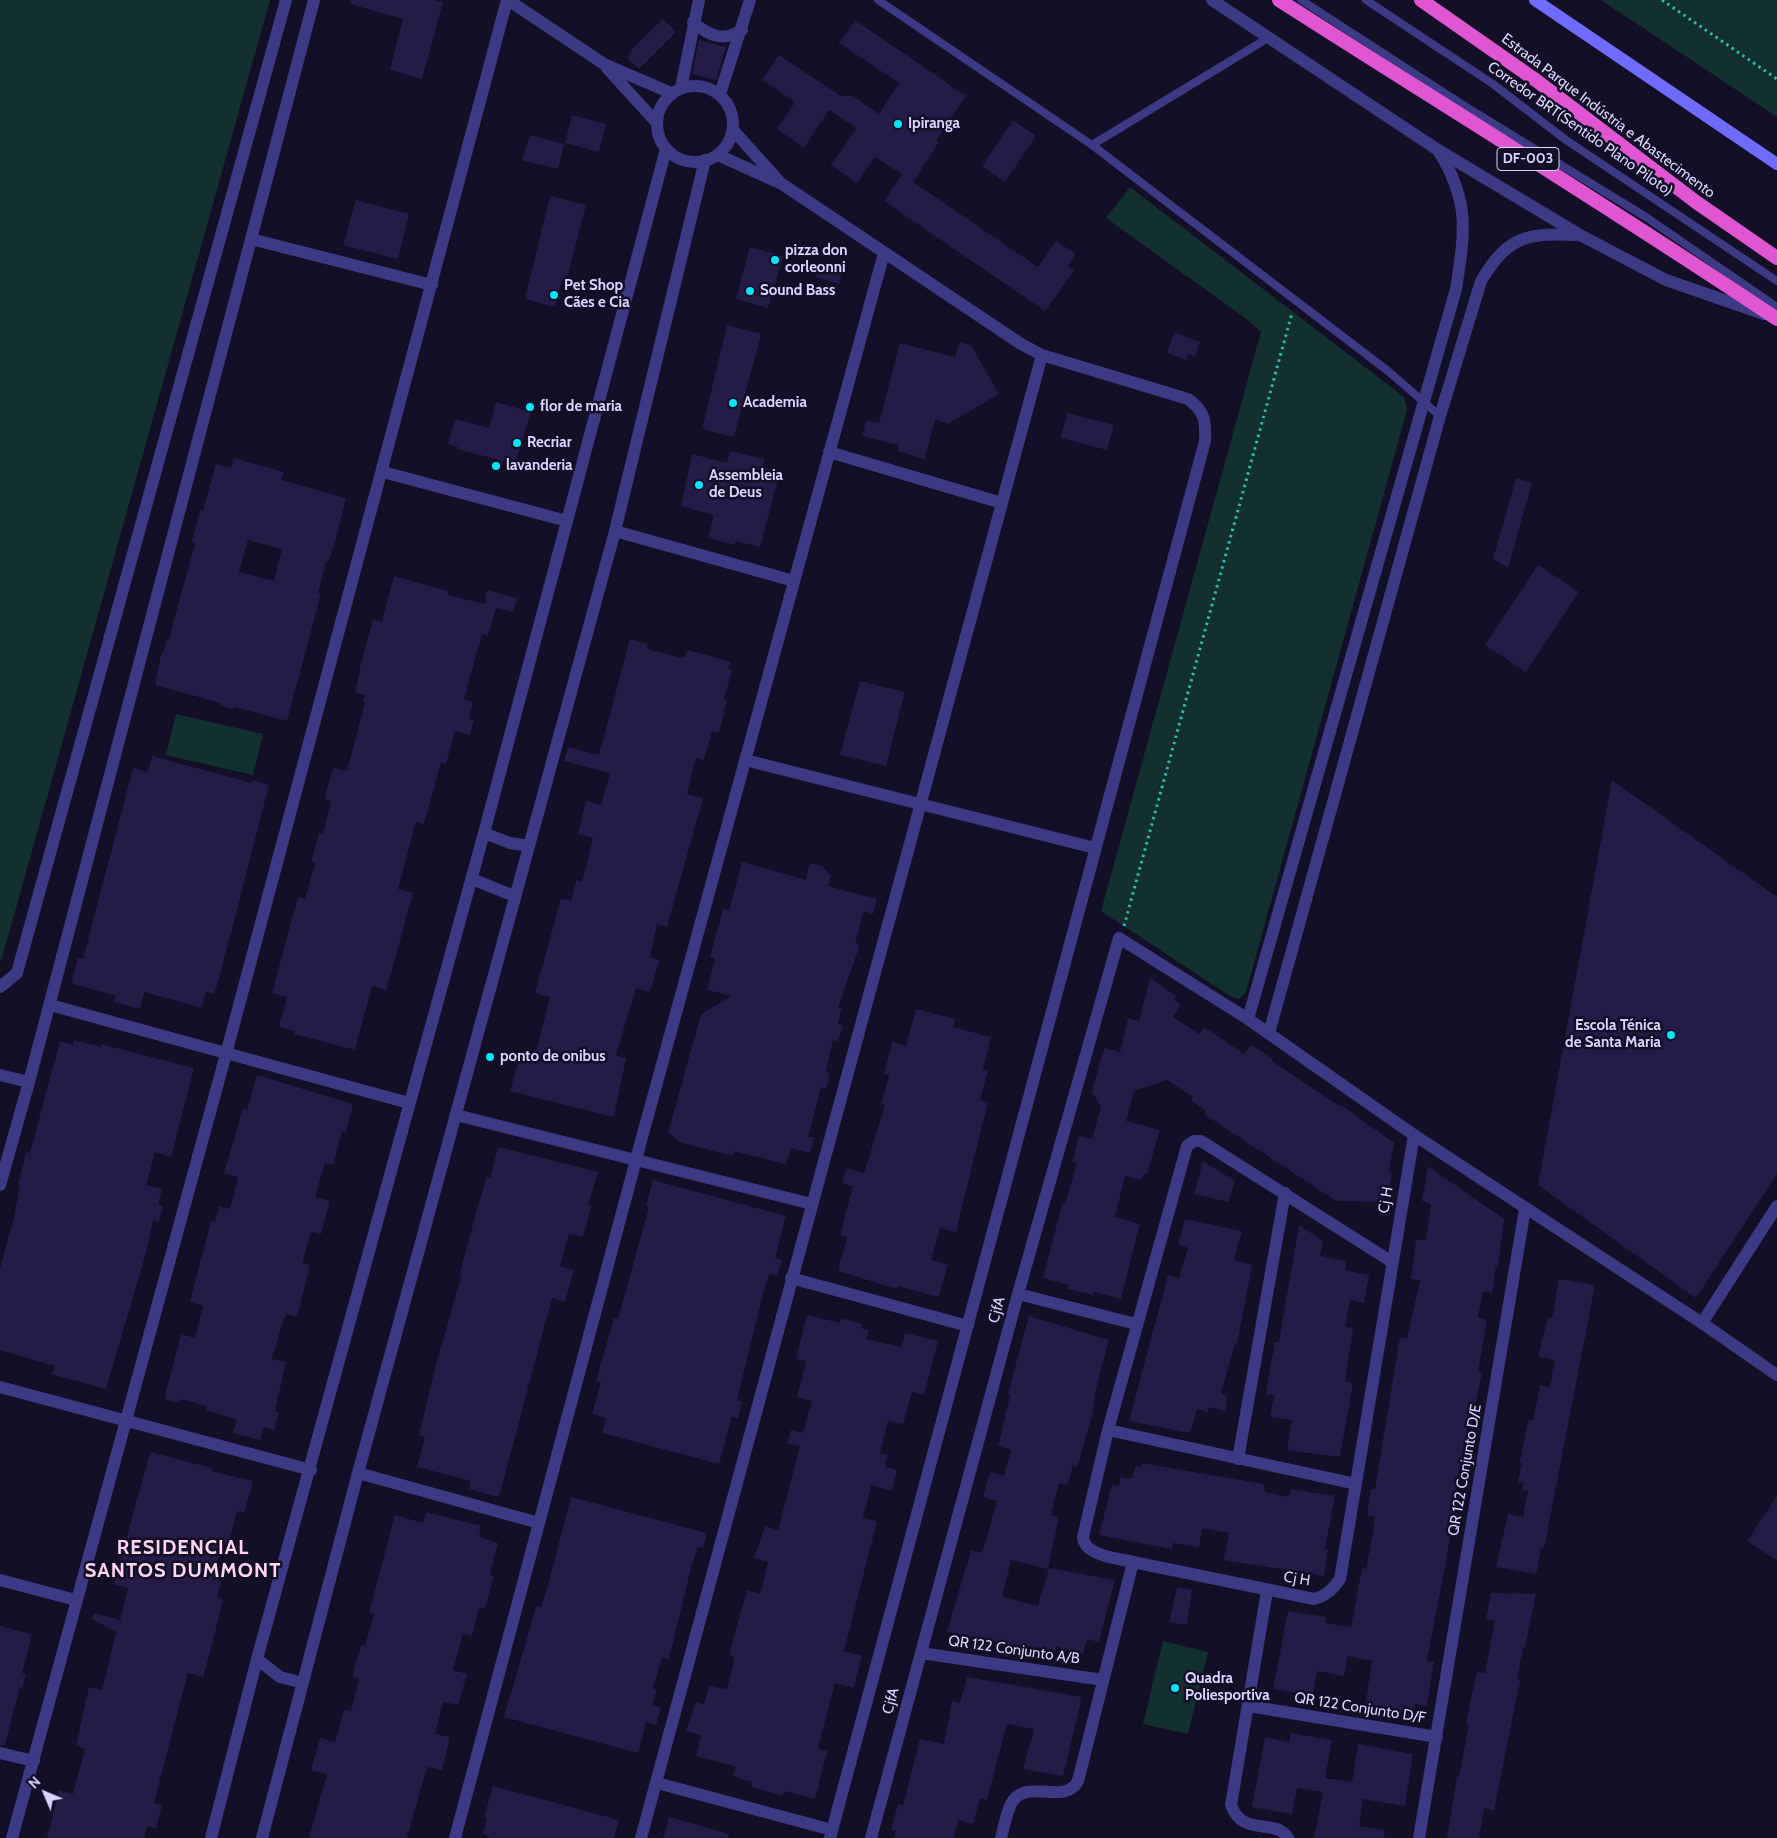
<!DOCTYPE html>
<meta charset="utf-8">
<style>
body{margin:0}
#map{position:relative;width:1777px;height:1838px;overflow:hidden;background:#130f26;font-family:Cabin,sans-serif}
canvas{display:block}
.north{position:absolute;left:20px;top:1768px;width:50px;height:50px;-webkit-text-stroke:4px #130f26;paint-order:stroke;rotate:315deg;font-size:14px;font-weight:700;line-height:20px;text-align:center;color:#d9d4ff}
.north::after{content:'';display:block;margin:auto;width:18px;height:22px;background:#d9d4ff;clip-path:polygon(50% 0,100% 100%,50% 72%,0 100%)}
</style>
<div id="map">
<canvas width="1777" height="1838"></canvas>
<div class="north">N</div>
</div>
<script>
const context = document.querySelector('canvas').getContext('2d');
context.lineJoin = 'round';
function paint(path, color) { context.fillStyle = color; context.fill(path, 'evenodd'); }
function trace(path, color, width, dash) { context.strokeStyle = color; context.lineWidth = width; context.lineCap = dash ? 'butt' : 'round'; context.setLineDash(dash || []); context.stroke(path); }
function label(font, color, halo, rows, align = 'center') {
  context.font = font + ' Cabin,sans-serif'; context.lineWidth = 5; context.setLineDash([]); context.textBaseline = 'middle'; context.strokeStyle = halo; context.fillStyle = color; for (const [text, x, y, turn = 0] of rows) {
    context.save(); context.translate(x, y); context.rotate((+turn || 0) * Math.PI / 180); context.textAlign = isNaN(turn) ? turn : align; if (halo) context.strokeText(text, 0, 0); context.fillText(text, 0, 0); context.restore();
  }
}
paint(new Path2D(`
 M0 0H270L2 958 0 960Z
 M1601 0H1777V117Z
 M1130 187 1404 397 1407 410 1246 992 1239 999 1230 996 1101 911 1261 332 1245 318 1106 218Z
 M176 714 263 734 253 775 166 755Z
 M1163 1641 1208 1652 1188 1734 1143 1724Z`), '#12302f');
paint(new Path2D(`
 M350 0H435L443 2 422 79 390 70 403 19 350 4Z
 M663 19 676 32 639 69 627 58 632 52 630 51Z
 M855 20 966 96 936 140 939 142 913 182 1038 267 1056 241 1076 254 1068 266 1074 271 1045 311 884 201 902 174 875 157 857 183 831 165 857 128 829 110 804 148 777 129 795 102 762 80 779 55 841 96H853L879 114 899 83 839 43Z
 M699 40 726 47 716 80 692 74Z
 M572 115 606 124 599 152 565 143Z
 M1013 120 1036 136 1005 182 982 166Z
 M530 135 564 144 558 169 522 160Z
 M550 196 586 205 566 282 562 280 555 307 525 299Z
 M356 200 409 214 398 259 343 245Z
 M750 247 783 256 768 308 736 299Z
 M821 262 843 268 839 284 816 277Z
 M727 325 761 334 734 437 702 429Z
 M1174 332 1200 342 1195 356 1188 354 1186 360 1167 353Z
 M960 342 971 345 999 394 948 424 935 419 925 459 898 451 899 445 862 436 866 420 879 423 900 343 955 357Z
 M496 402 531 412 515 464 457 449 458 447 448 444 455 419 489 428Z
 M1067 413 1114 425 1107 450 1061 438Z
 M730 451 764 459 763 467 780 472 760 547 736 541 735 545 708 538 714 515 681 506 692 454 727 463Z
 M234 458 284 472 281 480 346 498 334 546 328 562 326 561 318 593 321 594 317 609 287 721 235 707 234 709 220 706 221 703 155 685 161 654H163L167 638 169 639 195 543 192 542 200 510 203 511 216 464 231 468ZM248 540 282 549 274 581 239 572Z
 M1516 478 1532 483 1508 568 1493 559Z
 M1538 565 1579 592 1526 672 1485 645Z
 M394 576 448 591V595L485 604 487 590 517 598 513 612 496 608 488 636 482 634 464 699 473 702 469 719 474 720 470 735 455 731 446 764 441 762 424 824 416 822 398 889 413 893 395 959 386 990 372 986 355 1050 294 1034 295 1031 279 1027 287 997 272 993 298 897 305 899 315 863 311 862 319 833 323 834 331 801 324 799 333 768 347 771 365 702H363L365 695 355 692 360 671H359L373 620 382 622Z
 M630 639 647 644V649L683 658 688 650 731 662 728 669 732 670 724 699 727 700 719 733 712 731 704 760 696 758 687 794 703 798 667 927 657 924 650 957 659 960 650 992 636 988 616 1055 626 1058 614 1117 510 1091 519 1059 533 1063 550 997 535 993 561 898 571 901 576 880 582 882 593 838 578 834 586 801 601 805 610 773 564 761 568 747 599 755Z
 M860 681 905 692 886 766 840 755Z
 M152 756 252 783 253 780 269 785 219 979 214 994 206 992 202 1008 144 992 140 1009 114 1002 116 996 71 983 78 958 83 959 133 768 148 772Z
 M1612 780 1777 897V1174L1696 1298 1538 1185Z
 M742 862 806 880 810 863 822 866 831 876 828 886 877 899 873 914 864 911 855 944 860 945 838 1007 842 1008 838 1024 843 1026 838 1041 833 1040 826 1072 830 1073 826 1089 821 1087 808 1137H814L810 1153 791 1148 786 1164 734 1151 732 1156 713 1151 680 1142 668 1133 701 1014 732 996 707 990 715 958 710 957 719 924 723 908 729 910Z
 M1150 978 1176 996 1174 1000 1181 1005 1173 1017 1199 1034 1204 1027 1244 1054 1252 1045 1273 1059 1272 1061 1339 1106 1340 1104 1394 1143 1389 1172 1392 1173 1387 1202 1336 1201 1204 1114 1206 1111 1191 1100 1193 1097 1167 1080 1134 1091 1126 1121 1160 1130 1147 1174 1144 1173 1142 1180 1125 1176 1115 1217 1140 1224 1121 1299 1094 1292 1093 1295 1068 1289 1069 1285 1043 1278 1062 1204H1065L1077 1163 1072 1162 1079 1136 1092 1139 1101 1107 1092 1092 1104 1048 1120 1052 1128 1018 1139 1021Z
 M916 1009 952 1018 955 1019 953 1027 991 1037 983 1069 988 1071 980 1100 988 1102 956 1232 940 1228 931 1260 948 1264 939 1297 898 1286 897 1289 838 1271 847 1237 840 1235 853 1186 842 1183 846 1168 864 1173 885 1105 881 1104 889 1076 884 1074 892 1042 906 1046Z
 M74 1040 101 1047V1044L194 1068 171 1157 155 1152 146 1185 162 1189 158 1205 163 1206 159 1222 153 1220 146 1253 106 1389 51 1374 55 1366 0 1350V1269L14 1217 20 1185 18 1184 26 1152 30 1153 60 1041 73 1045Z
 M257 1075 353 1104 346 1133 342 1131 333 1165 325 1163 315 1197 330 1201 321 1234 311 1232 302 1263 310 1265 297 1317 286 1314 282 1324 272 1359 286 1362 275 1411 279 1412 274 1430 264 1427 260 1440 233 1433 237 1420 206 1410 207 1406 180 1399 179 1403 164 1399 181 1334 195 1338 203 1306 190 1302 211 1221 215 1222 219 1206 230 1209 238 1177 224 1173 243 1109 247 1110Z
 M498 1147 598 1172 588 1205 591 1206 583 1237 569 1234 560 1266 574 1270 565 1302 552 1298 499 1497 469 1489 471 1481 417 1467 425 1437 419 1436 435 1368 462 1274 460 1273 477 1209 487 1177 490 1178Z
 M1203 1161 1235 1181 1229 1202 1194 1194Z
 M1428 1166 1504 1219 1498 1267H1496L1492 1293 1483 1291 1478 1317 1487 1320 1478 1372 1482 1373 1471 1425 1468 1424 1458 1477 1447 1556 1427 1661 1434 1662 1427 1706 1415 1704 1413 1716 1365 1707 1372 1661 1348 1656 1344 1676 1317 1671 1313 1696 1273 1689 1288 1611 1326 1617 1325 1623 1351 1627 1362 1568 1366 1569 1373 1533 1375 1517 1367 1515 1371 1489H1375L1400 1337 1407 1339 1420 1280 1411 1279 1416 1240H1426L1431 1204 1422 1201Z
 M653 1180 786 1216 775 1258 782 1260 777 1276 770 1273 764 1289 737 1400 742 1402 738 1419 732 1416 719 1464 602 1433 606 1418 592 1414 601 1382 596 1381 614 1318 618 1319 649 1207 646 1206Z
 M1185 1219 1242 1231 1234 1260 1252 1265 1237 1344 1235 1343 1221 1394 1227 1396 1225 1411 1209 1407 1208 1412 1197 1409 1190 1433 1129 1421 1168 1275 1179 1278 1188 1248 1178 1245Z
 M1299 1225 1323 1241 1320 1256 1347 1261 1345 1270 1369 1275 1364 1303 1350 1300 1345 1327 1353 1328 1345 1381 1353 1383 1340 1457 1287 1450 1292 1420 1270 1417 1274 1395 1266 1394 1270 1368 1275 1342H1279Z
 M1559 1279 1595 1285 1544 1549 1541 1548 1536 1574 1496 1567 1508 1514 1523 1517 1528 1491 1522 1490 1523 1483 1518 1482 1522 1463 1520 1462 1528 1420 1533 1421 1540 1385 1550 1387 1555 1360 1538 1357 1548 1317 1552 1318Z
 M807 1315 840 1323 841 1318 862 1324 861 1328 869 1330 866 1339 901 1347 905 1333 938 1341 924 1395 912 1392 903 1424 888 1421 880 1453 888 1455 885 1467 897 1470 892 1491 871 1485 863 1518 877 1521 844 1651 862 1656 854 1688 835 1683 818 1749 827 1751 815 1799 784 1791 783 1796 751 1787 752 1782 733 1776 736 1767 696 1756 701 1735 686 1731 696 1702 704 1704 709 1686 727 1689 735 1657 729 1655 747 1590 760 1594 768 1562 754 1558 765 1526 778 1530 800 1446 787 1443 791 1430 803 1433 812 1401 797 1397 806 1361 796 1359Z
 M1029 1316 1109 1340 1096 1389 1092 1416 1077 1467 1073 1465 1068 1485 1059 1483 1051 1515 1059 1517 1048 1569 1011 1560 1003 1594 1004 1597 1038 1606 1049 1568 1115 1580 1099 1642 1087 1639 1083 1654 1056 1646 1053 1655 1027 1650V1647L947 1632 971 1550 982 1553 991 1523 997 1501 983 1497 990 1472 1004 1476 1011 1450 998 1446 1010 1396 1008 1393Z
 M150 1452 212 1468 211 1471 253 1481 244 1513 237 1511 228 1546 222 1544 213 1579 221 1581 217 1597 223 1599 212 1645 203 1677 188 1673 154 1803 162 1805 156 1829 147 1826 144 1838H47L59 1790 73 1794 85 1749 76 1745 89 1687 102 1690 116 1632 92 1619 94 1613 120 1620 128 1588 114 1584Z
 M1141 1463 1264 1484 1265 1492 1289 1497 1291 1489 1335 1496 1325 1549H1328L1324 1576 1224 1560 1229 1533 1202 1528 1199 1547 1173 1543 1172 1549 1099 1535 1112 1485 1119 1486 1120 1477 1131 1479 1136 1466 1141 1467Z
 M1777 1496V1560L1747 1541Z
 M571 1497 707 1533 703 1548 698 1547 692 1564 669 1659 662 1657 653 1689 657 1690 652 1705 661 1708 656 1725 646 1722 638 1753 504 1717 536 1607H541L546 1592Z
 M426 1512 481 1526 479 1537 498 1543 490 1575 494 1576 485 1609 479 1607 472 1636 463 1634 453 1670 467 1674 458 1705 443 1702 435 1734 450 1737 442 1770 427 1767 407 1838H309L327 1774 311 1770 320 1738 335 1742 344 1710 351 1711 359 1679 352 1677 361 1645 365 1646 374 1614 369 1612 395 1515 423 1523Z
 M1177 1587 1192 1590 1187 1625 1169 1622Z
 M1491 1593 1536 1594 1525 1648H1523L1517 1680H1520L1494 1811 1484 1808 1479 1838H1447L1457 1776H1459L1469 1725 1466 1724 1471 1698 1477 1672 1485 1673 1495 1621 1486 1619Z
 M0 1626 32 1634 22 1673 26 1674 22 1688 20 1687 5 1745H0Z
 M967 1677 1082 1697 1063 1776 1023 1769 1034 1729 1007 1724 987 1800 980 1798 973 1824 958 1820 954 1838H894L896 1831 891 1830 898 1804 903 1805 920 1739 944 1744 952 1701 960 1703Z
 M1291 1733 1332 1740 1325 1778 1352 1782 1358 1744 1413 1754 1405 1806 1363 1799 1359 1826 1385 1830 1384 1838H1314L1323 1792 1297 1788 1292 1814 1252 1807 1265 1737 1289 1742Z
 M493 1786 619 1820 614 1838H488L489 1836 483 1834 487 1818 484 1817Z
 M669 1817 729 1834 728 1838H663Z`), '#241b47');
trace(new Path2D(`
 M1662 0 1777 79
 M1124 926 1292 313`), '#2fb8b0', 3, [2.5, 4]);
trace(new Path2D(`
 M878 0 1092 145 1388 371 1440 416
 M1301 0 1471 110 1646 217 1777 307
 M1366 0 1493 84 1566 140 1777 281
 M1092 145 1268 38`), '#3d3a85', 8);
trace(new Path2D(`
 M251 239 432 285
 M829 452 1002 503
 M383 472 567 521
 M615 531 794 581
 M745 760 1095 848
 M0 987 17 973 286 0
 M50 1005 409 1103
 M456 1115 812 1204
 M0 1185 29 1082
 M791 1278 968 1326
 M1018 1294 1136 1324
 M1702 1323 1777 1206
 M0 1387 311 1470
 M1108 1430 1356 1484
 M1238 1459 1285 1193
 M358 1473 539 1523
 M1133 1562C1118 1558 1084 1556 1083 1537L1108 1430 1187 1146 1194 1141H1201L1392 1262
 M0 1580 76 1600
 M1267 1591 1231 1805C1243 1838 1275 1817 1288 1838
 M921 1653 1103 1680
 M1248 1706 1437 1737
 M0 1753 34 1761
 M657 1783 832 1830
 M12 1838 226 1054 507 0
 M455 1838 641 1141 884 253
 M871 1838 1018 1294 1119 938 1248 1019
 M1001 1838C1004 1827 1006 1814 1011 1804 1025 1776 1064 1807 1078 1781L1133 1562 1314 1599C1326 1596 1333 1589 1340 1579L1414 1135
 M1419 1838 1525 1209`), '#3d3a85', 12);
trace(new Path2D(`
 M508 0 604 64 671 93
 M1212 0 1438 150 1580 235 1666 280 1764 314
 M693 22C709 36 723 42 742 30
 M607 68 657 123
 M657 124a38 38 0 1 1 76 0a38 38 0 1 1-76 0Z
 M681 88 699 0
 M720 94 750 0
 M733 130 778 180
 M1438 150C1470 201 1465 231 1456 289L1248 1019 1414 1135 1702 1323 1777 1375
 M718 155 782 184 1021 344 1042 355 1188 399C1205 411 1206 422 1205 441L830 1838
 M484 833 510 843 529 846
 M472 879 514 896
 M1269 1033 1440 416 1481 281C1509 234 1529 233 1580 235
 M0 1075 29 1082 314 0
 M257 1659 280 1677 303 1683
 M211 1838 257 1659 484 833 666 149
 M262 1838 358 1473 615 531 705 160
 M641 1838 1042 355`), '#3d3a85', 12);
trace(new Path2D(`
 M1535 0 1777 164`), '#6f6bff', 12);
trace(new Path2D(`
 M1279 0C1445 106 1613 209 1777 319
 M1421 0 1537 81 1696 202 1777 258`), '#e055d1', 14);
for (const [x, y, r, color] of [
 [898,124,5,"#00e5ff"],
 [775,260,5,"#00e5ff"],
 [750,291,5,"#00e5ff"],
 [554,295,5,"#00e5ff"],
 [733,403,5,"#00e5ff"],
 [530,407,5,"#00e5ff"],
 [517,443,5,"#00e5ff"],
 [496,466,5,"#00e5ff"],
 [699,485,5,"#00e5ff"],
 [1671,1035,5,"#00e5ff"],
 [490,1057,5,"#00e5ff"],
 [1175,1688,5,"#00e5ff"]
]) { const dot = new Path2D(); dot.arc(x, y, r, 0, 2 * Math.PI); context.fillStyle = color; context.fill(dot); trace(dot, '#130f26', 2); }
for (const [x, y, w] of [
 [1528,159,62]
]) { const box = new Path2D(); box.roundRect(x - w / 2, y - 11.5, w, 23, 4); context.fillStyle = '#130f26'; context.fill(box); trace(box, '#d9d4ff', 1); }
label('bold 14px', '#d9d4ff', null, [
 ["DF-003",1528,159]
]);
label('15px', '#d9d4ff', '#130f26', [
 ["Estrada Parque Indústria e Abastecimento",1608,116,37],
 ["Corredor BRT(Sentido Plano Piloto)",1580,129,35],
 ["Cj H",1386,1200,-80],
 ["CjfA",997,1310,-75],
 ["QR 122 Conjunto D/E",1465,1470,-80],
 ["Cj H",1297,1579,9],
 ["QR 122 Conjunto A/B",1014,1650,8],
 ["CjfA",891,1701,-75],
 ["QR 122 Conjunto D/F",1360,1708,9]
]);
label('bold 15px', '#d9d4ff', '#130f26', [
 ["Ipiranga",908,124],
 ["pizza don",785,251],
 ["corleonni",785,268],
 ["Pet Shop",564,286],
 ["Cães e Cia",564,303],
 ["Sound Bass",760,291],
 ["Academia",743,403],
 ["flor de maria",540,407],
 ["Recriar",527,443],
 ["lavanderia",506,466],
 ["Assembleia",709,476],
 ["de Deus",709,493],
 ["Escola Ténica",1661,1026,"right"],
 ["de Santa Maria",1661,1043,"right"],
 ["ponto de onibus",500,1057],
 ["Quadra",1185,1679],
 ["Poliesportiva",1185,1696]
], 'left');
context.letterSpacing = '1px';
label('bold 20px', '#ffd6f0', '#130f26', [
 ["RESIDENCIAL",183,1548],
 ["SANTOS DUMMONT",183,1571]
]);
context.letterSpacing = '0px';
</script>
